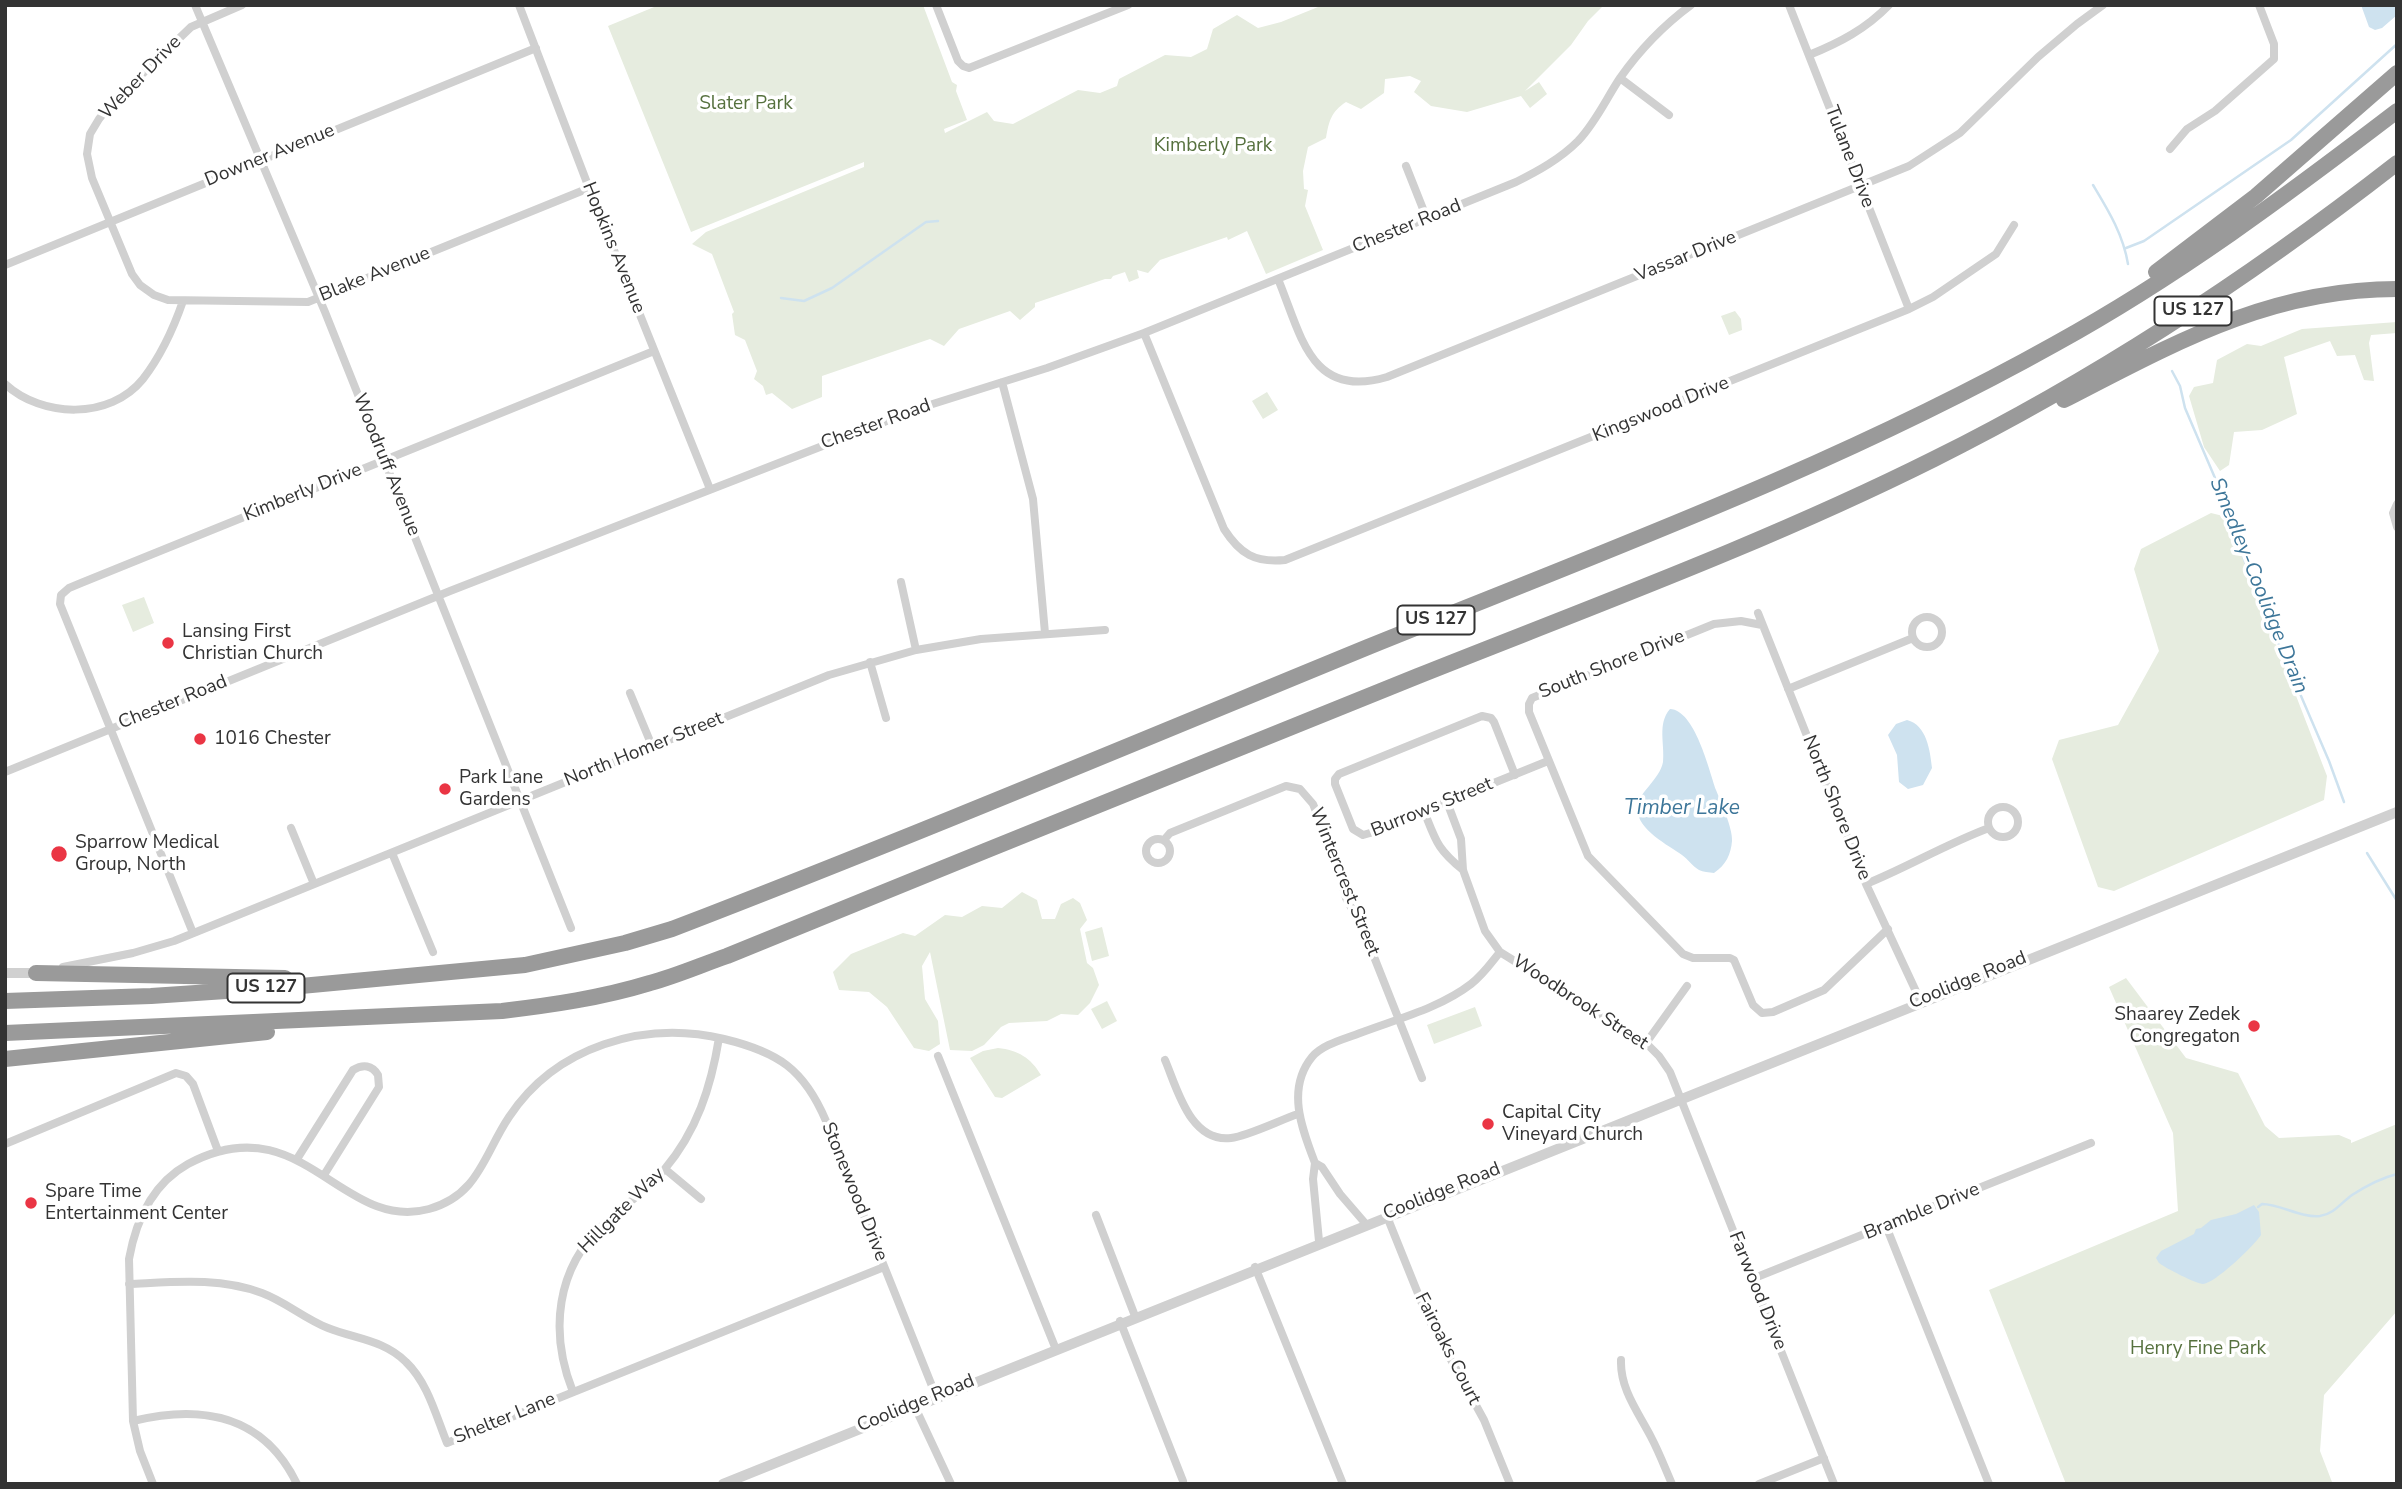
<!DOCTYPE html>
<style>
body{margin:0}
#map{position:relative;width:2402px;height:1489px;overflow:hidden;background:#fff;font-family:"Nunito Sans",sans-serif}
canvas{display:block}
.frame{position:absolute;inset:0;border:7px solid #333;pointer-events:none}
</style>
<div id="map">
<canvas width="2402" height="1489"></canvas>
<div class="frame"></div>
</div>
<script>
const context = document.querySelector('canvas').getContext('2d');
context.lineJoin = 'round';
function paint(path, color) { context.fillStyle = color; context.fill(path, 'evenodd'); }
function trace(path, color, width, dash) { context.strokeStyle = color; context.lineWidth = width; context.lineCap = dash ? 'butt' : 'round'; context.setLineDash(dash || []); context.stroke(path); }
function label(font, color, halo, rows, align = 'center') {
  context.font = font + ' "Nunito Sans",sans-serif'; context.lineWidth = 7; context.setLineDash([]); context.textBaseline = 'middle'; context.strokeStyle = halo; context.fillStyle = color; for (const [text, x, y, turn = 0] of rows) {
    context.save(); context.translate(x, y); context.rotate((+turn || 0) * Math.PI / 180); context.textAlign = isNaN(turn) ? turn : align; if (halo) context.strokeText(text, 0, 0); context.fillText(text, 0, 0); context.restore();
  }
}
paint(new Path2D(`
 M659 5H923L952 82 957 85 956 91 967 120 944 129 945 133 987 112 994 121 1013 124 1078 90 1100 93 1117 86 1119 79 1165 55 1191 57 1207 49 1213 29 1237 15 1258 28 1281 22 1323 5H1604L1588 21 1571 45 1525 91 1539 82 1547 94 1530 108 1521 96 1467 112 1431 106 1414 92 1421 81 1410 76 1385 79 1384 93 1361 109 1346 102C1331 112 1329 121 1326 138L1308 147 1303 171 1304 189 1308 190 1305 206 1323 250 1266 274 1247 231 1228 240 1227 237 1160 260 1148 273 1137 270 1139 278 1129 282 1125 272 1113 276 1111 279H1105L1035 303V307L1020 320 1010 311 959 329 944 346 930 339 822 376V397L792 409 772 393 766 395 763 386 754 379 757 371 745 340 735 335 732 314 734 312 712 254 692 244 706 232 864 167V162L691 232 608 26Z
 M1735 311 1741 319 1742 330 1729 335 1721 316Z
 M2397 322V333L2371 335 2369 343 2374 381 2364 380 2355 355 2337 356 2330 341 2284 357 2297 414 2262 430 2234 432 2229 465 2220 471 2204 447 2189 396 2194 387 2213 383 2217 360 2247 344 2261 346 2302 329Z
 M1267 392 1278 410 1263 419 1252 401Z
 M2211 513 2227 517 2327 776 2324 800 2114 891 2098 887 2052 759 2059 740 2118 725 2159 651 2134 569 2141 549Z
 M144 597 154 623 133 632 122 605Z
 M1022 892 1037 900 1042 919H1055L1061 904 1073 898 1080 903 1087 920 1080 929 1087 963 1093 968 1099 985 1090 1003 1078 1015 1061 1014 1047 1021 1009 1023 1001 1027 984 1045 972 1051 950 1050 930 952 922 966 925 999 938 1021 940 1044 929 1051 914 1048 887 1007 869 992 839 990 833 972 851 954 903 933 915 936 945 915 962 917 982 906 1002 908Z
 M1102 927 1109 956 1092 961 1085 932Z
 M2126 978 2186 1058 2238 1073 2265 1126 2279 1138 2339 1135 2351 1140V1143L2397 1124V1311L2324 1395 2320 1451 2332 1482 2336 1484H2066L1989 1290 2178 1211 2173 1133 2109 987Z
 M1107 1001 1117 1021 1102 1029 1091 1009Z
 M1475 1007 1482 1026 1434 1044 1427 1025Z
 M998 1048C1018 1050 1031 1058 1041 1075L1002 1098 995 1097 970 1058 983 1051Z`), '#e6ecdf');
paint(new Path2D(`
 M2361 5H2397V15L2382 28 2375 30 2369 27Z
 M1670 709C1695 710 1709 770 1716 790 1721 802 1733 829 1732 841 1731 854 1726 865 1714 873 1709 872 1703 872 1699 870 1692 866 1688 859 1682 855 1668 845 1638 830 1637 809 1636 794 1660 780 1663 762 1665 744 1657 724 1670 709Z
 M1907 720C1927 725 1930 751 1932 768L1923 785 1908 789 1899 782 1897 755 1888 735 1896 724Z
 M2254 1205 2259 1212 2261 1235C2254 1246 2214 1284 2203 1284 2197 1284 2165 1268 2159 1263L2156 1258 2161 1251 2194 1234 2196 1229 2201 1228 2211 1220 2236 1214Z`), '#cee2ef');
trace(new Path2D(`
 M2093 185C2108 210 2123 234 2128 264
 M2126 248 2144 241 2291 140 2397 44
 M781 298 804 301 832 288 926 222 938 221
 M2172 371 2180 386 2185 408 2227 506 2234 532 2255 589 2329 761 2344 802
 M2367 853 2397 901
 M2258 1207 2262 1204C2280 1204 2301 1218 2320 1216 2334 1214 2342 1202 2352 1195 2366 1186 2381 1178 2397 1174`), '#cee2ef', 2.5);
trace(new Path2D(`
 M195 5 325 312 571 928
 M242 5 191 27 111 104 99 119 90 134 87 154 92 178 132 274 140 285 154 295 168 300 308 302 589 188
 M519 5 589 188 710 489
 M936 5 958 61 963 66 969 68 1128 5
 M1789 5 1909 309
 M1809 55C1839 43 1866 29 1889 5
 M1620 78 1669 115
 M2170 149 2187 129 2215 111 2274 59V44L2259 5
 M1406 166 1427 219
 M5 265 536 48
 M1278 279C1301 334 1310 400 1387 377L1909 166 1960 133 2038 57 2077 24 2103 5
 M1144 333 1224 529C1240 554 1255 563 1285 560L1909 309 1933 297 1996 254 2014 225
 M1002 382 1033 499 1045 633
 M5 384C42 418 110 420 143 379 160 357 174 327 183 301
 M2397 504 2393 513 2397 527
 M901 582 916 650
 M1758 613 1866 884 1920 1000
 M1912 632a15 15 0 1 1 30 0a15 15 0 1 1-30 0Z
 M1762 625 1741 621 1714 624 1532 698 1529 704V712L1588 856 1683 954 1693 958H1730L1734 960 1753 1005 1762 1013 1773 1012 1824 990 1888 929
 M870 662 886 718
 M1788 689 1913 638
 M630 693 652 746
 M5 772 450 591 920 408 1047 368 1144 333 1516 182C1538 171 1560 159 1578 141 1596 122 1606 99 1620 78 1639 51 1664 25 1691 5
 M1515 775 1494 722 1491 718 1482 716 1339 774 1335 779V784L1353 829 1363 835 1370 833C1429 809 1489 785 1548 761
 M1447 802 1461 839 1463 870 1485 931 1500 952 1646 1043 1659 1056 1670 1072 1834 1484
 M1988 822a15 15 0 1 1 30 0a15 15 0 1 1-30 0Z
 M1424 811C1436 841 1437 849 1463 870
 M291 828 314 884
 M1146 851a12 12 0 1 1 24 0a12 12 0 1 1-24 0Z
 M1164 840 1170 833 1286 786 1300 789 1313 804 1335 859 1346 898 1363 929 1422 1078
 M392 853 433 952
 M1866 884C1908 867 1946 844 1989 828
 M193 933 60 604 61 595 69 588 81 583 654 351
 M63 967 133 953 174 941 829 675 916 650 981 639 1105 630
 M1646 1043 1687 986
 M938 1056 1055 1347
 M1165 1060C1177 1088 1190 1143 1231 1138 1248 1136 1280 1120 1298 1114
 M5 1144 176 1073 186 1076 193 1084 218 1151
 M297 1159 353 1070C363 1064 372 1065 378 1075L379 1087 324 1175
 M1315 1163C1302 1129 1286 1089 1312 1057 1323 1044 1345 1039 1360 1033 1397 1019 1440 1008 1471 984 1483 975 1491 963 1500 952
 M665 1169 701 1199
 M1386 1214 1427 1316 1484 1420 1510 1484
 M1096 1215 1135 1316
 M1886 1226 1989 1484
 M1319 1241 1313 1179 1315 1163 1322 1167 1340 1194 1365 1223
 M1255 1267 1343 1484
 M1752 1279 2091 1143
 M129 1284C174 1282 219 1277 262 1293 286 1302 305 1319 328 1328 356 1339 384 1340 406 1362 428 1383 436 1416 447 1443L884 1267
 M1120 1321 1183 1481
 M1621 1360C1620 1389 1638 1412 1651 1437 1659 1452 1665 1468 1672 1484
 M573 1392C549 1332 556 1268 604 1224 624 1205 647 1191 664 1170 697 1131 711 1087 719 1038
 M914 1405 951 1484
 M133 1421C202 1404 264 1415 297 1484
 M153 1484 140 1451 133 1421 129 1259C136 1220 152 1184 188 1164 302 1103 341 1233 429 1209 479 1195 484 1154 509 1117 556 1046 644 1020 724 1039 778 1052 804 1069 826 1121L936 1396
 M1759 1484 1824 1458`), '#d0d0d0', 8);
trace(new Path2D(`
 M5 973H36
 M723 1484C1279 1256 1837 1032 2397 812`), '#d0d0d0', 10);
trace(new Path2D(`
 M2156 272 2256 196 2397 73
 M2064 400C2173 344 2269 289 2397 289
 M36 973 285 978
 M5 1001 151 996 301 986 525 965 625 943 672 929C906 839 1137 742 1368 647 1600 553 1837 466 2055 344 2177 277 2287 195 2397 111
 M5 1033 502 1011C552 1005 601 998 650 983 676 976 701 965 727 956 957 862 1188 769 1418 676 1591 607 1768 542 1934 459 2099 377 2252 276 2397 163
 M5 1059 267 1032`), '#9a9a9a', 16);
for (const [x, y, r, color] of [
 [168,643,7,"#ea3544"],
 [200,739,7,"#ea3544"],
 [445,789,7,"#ea3544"],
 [59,854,9,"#ea3544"],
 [2254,1026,7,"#ea3544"],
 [1488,1124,7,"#ea3544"],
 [31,1203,7,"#ea3544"]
]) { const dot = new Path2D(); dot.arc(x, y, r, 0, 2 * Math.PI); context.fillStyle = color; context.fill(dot); trace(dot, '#fff', 2.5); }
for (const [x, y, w] of [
 [2193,311,77],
 [1436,620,77],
 [266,988,77]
]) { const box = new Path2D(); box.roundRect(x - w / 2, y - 14.5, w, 29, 5); context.fillStyle = '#fff'; context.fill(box); trace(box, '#333', 2); }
label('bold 18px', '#333', null, [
 ["US 127",2193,311],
 ["US 127",1436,620],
 ["US 127",266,988]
]);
label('19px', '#333', '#fff', [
 ["Weber Drive",141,78,-46],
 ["Downer Avenue",270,156,-22],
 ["Tulane Drive",1849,157,69],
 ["Chester Road",1407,227,-22],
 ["Hopkins Avenue",613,248,68],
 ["Vassar Drive",1686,257,-22],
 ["Blake Avenue",375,275,-22],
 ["Kingswood Drive",1661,410,-22],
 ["Chester Road",876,425,-20],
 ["Woodruff Avenue",386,465,68],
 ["Kimberly Drive",303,493,-22],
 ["South Shore Drive",1612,665,-22],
 ["Chester Road",173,703,-22],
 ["North Homer Street",644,750,-22],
 ["Burrows Street",1432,808,-22],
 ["North Shore Drive",1836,808,68],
 ["Wintercrest Street",1344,882,68],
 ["Coolidge Road",1968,981,-22],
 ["Woodbrook Street",1580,1003,33],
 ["Stonewood Drive",854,1192,68],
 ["Coolidge Road",1442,1192,-22],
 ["Hillgate Way",622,1211,-45],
 ["Bramble Drive",1922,1212,-22],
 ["Farwood Drive",1757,1291,68],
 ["Fairoaks Court",1447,1349,63],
 ["Coolidge Road",916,1404,-22],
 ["Shelter Lane",505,1419,-22]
]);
label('19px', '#56713e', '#fff', [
 ["Slater Park",746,104],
 ["Kimberly Park",1213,146],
 ["Henry Fine Park",2198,1349]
]);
label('19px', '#333', '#fff', [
 ["Lansing First",182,632],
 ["Christian Church",182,654],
 ["1016 Chester",214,739],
 ["Park Lane",459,778],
 ["Gardens",459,800],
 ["Sparrow Medical",75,843],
 ["Group, North",75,865],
 ["Shaarey Zedek",2240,1015,"right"],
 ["Congregaton",2240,1037,"right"],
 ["Capital City",1502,1113],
 ["Vineyard Church",1502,1135],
 ["Spare Time",45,1192],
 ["Entertainment Center",45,1214]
], 'left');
label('italic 21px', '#3d7699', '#fff', [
 ["Smedley-Coolidge Drain",2258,586,68],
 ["Timber Lake",1682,809]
]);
</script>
